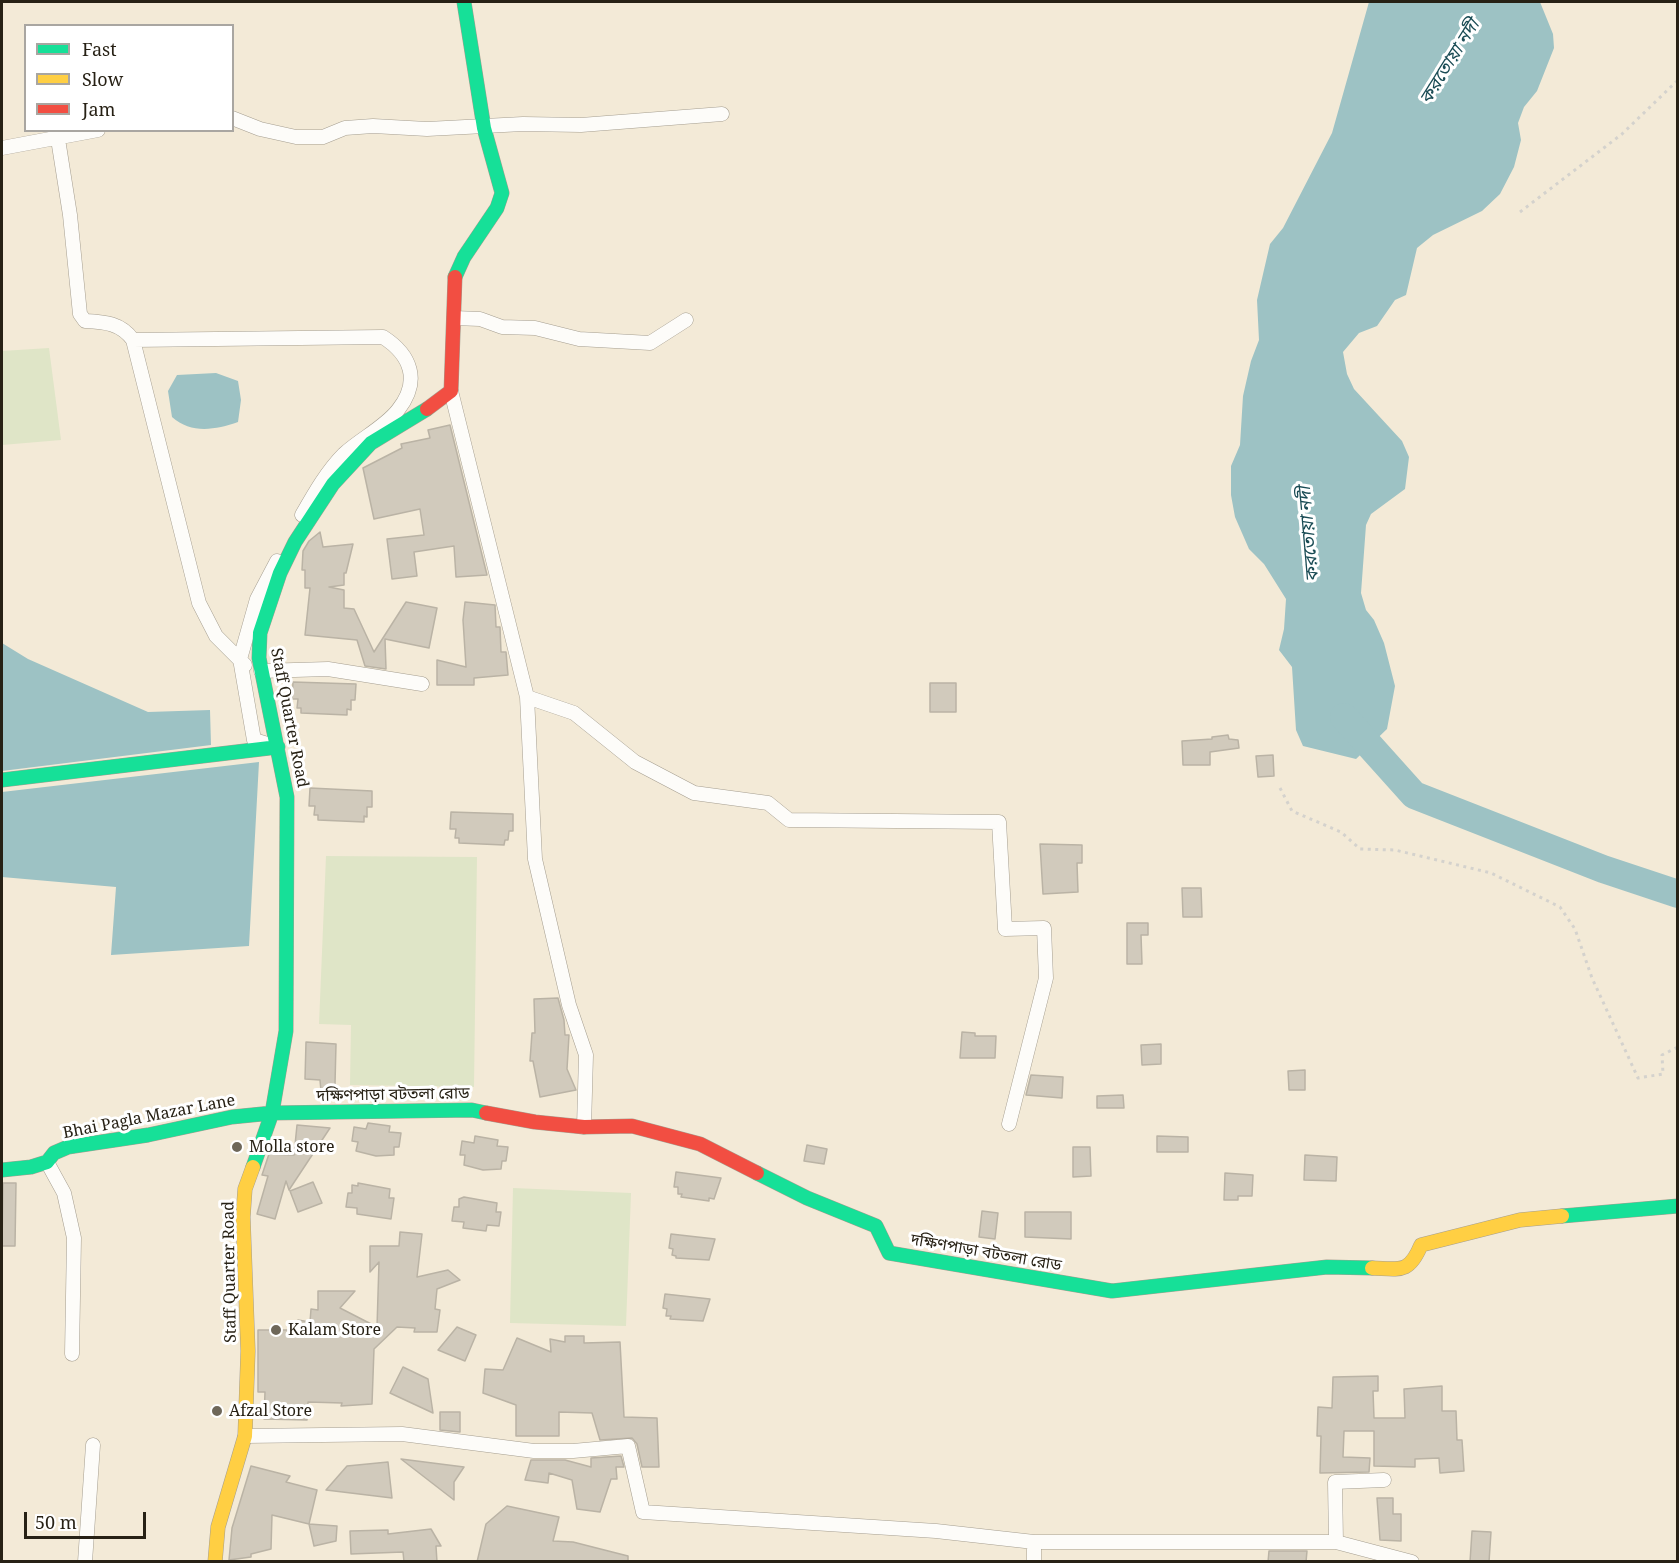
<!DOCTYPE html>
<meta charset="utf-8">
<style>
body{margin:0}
#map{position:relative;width:1679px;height:1563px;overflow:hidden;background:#f3ead7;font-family:"Noto Serif",serif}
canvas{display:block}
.frame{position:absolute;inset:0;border:3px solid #272115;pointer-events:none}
.legend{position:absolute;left:24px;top:24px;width:210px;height:108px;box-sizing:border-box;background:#fff;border:2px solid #a9a6a1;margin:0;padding:8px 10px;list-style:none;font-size:18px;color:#272115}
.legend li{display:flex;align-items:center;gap:12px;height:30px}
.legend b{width:30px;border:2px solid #a9a6a1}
.scale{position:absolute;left:24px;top:1512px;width:122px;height:27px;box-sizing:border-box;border:3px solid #272115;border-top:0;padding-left:8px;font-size:18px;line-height:21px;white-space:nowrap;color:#272115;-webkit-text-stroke:4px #fff;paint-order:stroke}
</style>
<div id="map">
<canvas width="1679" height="1563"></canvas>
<div class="frame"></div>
<ul class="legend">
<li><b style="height:8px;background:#16e098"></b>Fast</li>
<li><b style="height:8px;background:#ffcf43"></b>Slow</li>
<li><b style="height:8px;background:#f24e42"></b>Jam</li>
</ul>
<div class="scale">50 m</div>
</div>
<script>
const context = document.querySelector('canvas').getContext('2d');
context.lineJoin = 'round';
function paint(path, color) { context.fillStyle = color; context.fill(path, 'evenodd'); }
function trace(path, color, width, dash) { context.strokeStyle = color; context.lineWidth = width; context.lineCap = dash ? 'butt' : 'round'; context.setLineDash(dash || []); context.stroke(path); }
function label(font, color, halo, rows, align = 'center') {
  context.font = font + ' "Noto Serif","Noto Sans Bengali",serif'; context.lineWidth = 6; context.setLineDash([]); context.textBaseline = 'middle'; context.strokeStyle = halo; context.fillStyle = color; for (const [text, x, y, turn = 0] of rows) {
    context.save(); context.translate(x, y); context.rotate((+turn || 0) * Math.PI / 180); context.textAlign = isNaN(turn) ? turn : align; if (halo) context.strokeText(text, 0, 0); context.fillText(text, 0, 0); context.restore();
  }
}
paint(new Path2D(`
 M49 348 61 440 2 445V351Z
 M326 856 477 857 474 1087 350 1085 351 1025 319 1024Z
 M513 1188 631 1193 626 1326 510 1323Z`), '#dfe5c7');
paint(new Path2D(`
 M1369 2H1540L1553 34 1554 48 1537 91 1524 107 1518 123 1521 140 1514 167 1500 194 1482 211 1433 235 1417 248 1406 295 1395 300 1377 326 1359 333 1343 352 1347 374 1354 389 1402 441 1409 457 1405 489 1371 514 1366 525 1361 593 1366 610 1374 620 1384 643 1395 686 1387 729 1356 759 1303 746 1296 730 1292 667 1279 650 1284 629 1286 599 1264 564 1249 549 1235 517 1231 495V466L1240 445 1243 396 1251 361 1259 340 1257 300 1270 244 1283 228 1332 133Z
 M216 373 238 381 241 400 238 422C215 430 191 434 172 417L168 391 177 375Z
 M2 643 28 659 148 712 210 710 211 745 2 771Z
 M259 762 249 946 111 955 116 887 2 877V792Z`), '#9dc2c4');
trace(new Path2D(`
 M1344 717 1414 795 1603 869 1678 894`), '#9dc2c4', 28);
const building = new Path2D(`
 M450 425 487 575 456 577 454 546 414 552 417 576 392 579 387 539 424 535 420 509 374 519 363 468 402 448 401 444 430 438 428 430Z
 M320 532 323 547 353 544 346 573H344V585L329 587 344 590V608L354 609 374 652 406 602 437 608 429 648 385 639 386 669 365 666 357 640 305 635 310 588H305V570H302L303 551 309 541Z
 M465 602 495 605 496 627H500L501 652H506L508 675 474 678V685H437V660L466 667 463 620Z
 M293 682 356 684 355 700H351V710L347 709V715L301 713V708H297L298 699H292Z
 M930 683H956V712H930Z
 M1228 735 1229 739 1238 740 1239 748 1210 752V765H1183L1182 741 1212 739V737Z
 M1273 755 1274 776 1258 777 1256 756Z
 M310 788 372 791V807H367V817L364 816V822L318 820V815H314L315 806H309Z
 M451 812 513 814V831H509L508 840H505L504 845 459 843V838H455L456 829H450Z
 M1040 844 1082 845V863H1077L1078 892 1043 894Z
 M1182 888H1201L1202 917H1183Z
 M1127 923H1148V935H1141L1142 964H1127Z
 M558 998 564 1020 565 1035H569L567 1069 576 1090 540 1097 533 1061H530L532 1033H535L534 999Z
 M962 1032 975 1033V1036H996L995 1058H960Z
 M306 1042 336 1044 335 1084 329 1094 324 1095 321 1091 320 1080 305 1079Z
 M1161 1044V1064L1142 1065 1141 1045Z
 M1305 1070V1090H1289L1288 1071Z
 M1031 1075 1063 1077 1062 1098 1026 1095Z
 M1123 1095 1124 1108H1097V1096Z
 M368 1123 390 1126 389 1132 401 1133 399 1147H394V1155L376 1156 356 1151 358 1142 352 1141 354 1127 366 1129Z
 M297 1125 330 1128 289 1190 286 1181 275 1219 257 1214 268 1176 262 1175 269 1154 294 1155Z
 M475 1136 498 1140 497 1146 508 1147 506 1161H502L501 1169 483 1170 464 1165 465 1155H460L462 1141 474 1143Z
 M1157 1136 1188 1137V1152H1157Z
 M807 1145 827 1149 824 1164 804 1161Z
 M1073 1147H1090L1091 1176 1073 1177Z
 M1305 1155 1337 1157 1336 1181 1304 1180Z
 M676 1172 721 1178 714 1199 709 1198V1201L681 1197 682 1194H678V1187H674Z
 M1225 1173 1253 1175 1252 1196H1238V1200H1224Z
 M313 1182 322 1203 298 1212 290 1191Z
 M3 1183H16L15 1246H2Z
 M358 1183 390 1189 389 1198H394L391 1219 357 1214V1208L346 1207 348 1193H352V1185L358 1186Z
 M464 1197 497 1203 496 1212H501L499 1226 487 1225 486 1231 463 1228 464 1222 452 1221 454 1207H459V1199Z
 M982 1211 998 1213 995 1239 979 1237Z
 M1025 1212H1071V1239L1025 1237Z
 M400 1232 422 1234 417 1277 448 1270 460 1280 437 1289 435 1309 440 1310 437 1332H414L415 1328 397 1327 374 1349 372 1404 341 1406 342 1403 308 1402 307 1420 264 1419 265 1392H258V1330H296L298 1320 310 1322 311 1309 318 1310V1291H355L340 1308 377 1327 379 1262 370 1272V1246H399Z
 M671 1234 715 1239 709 1260 676 1258V1256L672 1255 673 1249 669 1248Z
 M665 1294 710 1299 703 1321 670 1319 671 1316H666L667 1309 663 1308Z
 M457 1327 476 1335 465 1361 438 1350Z
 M565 1336H584V1343L620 1342 624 1417 657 1418 659 1467H642L637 1444 632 1438 600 1440 592 1413 559 1412V1436H516V1405L483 1393 485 1369 503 1370 517 1338 551 1352 550 1339 565 1342Z
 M403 1367 428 1379 433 1413 390 1393Z
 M1378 1376V1391H1373L1374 1418H1405L1404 1389 1442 1386V1411H1456L1457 1440H1462L1464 1471 1440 1473 1439 1458 1415 1459V1467L1374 1466V1431H1344L1343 1457 1370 1458 1369 1472 1320 1473 1321 1436H1317L1318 1407 1332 1408 1333 1377Z
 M440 1412H460V1432L440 1430Z
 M621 1456 624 1467H616L617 1479H611L600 1512 577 1509 572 1480 549 1473 548 1483 525 1480 531 1460H565L591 1467V1458Z
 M401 1459 464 1467 454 1482V1500Z
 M388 1462 392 1498 326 1490 347 1466Z
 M251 1466 290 1476 286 1482 317 1490 309 1524 272 1515 271 1549 251 1554V1557L229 1560 232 1528Z
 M1377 1498H1393V1514H1401V1541L1380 1540Z
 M507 1506 559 1517 553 1541 573 1542 628 1556V1562H477L486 1524Z
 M309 1524 337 1526 336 1541 314 1546Z
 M431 1529 441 1546H436L437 1562H404L403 1552 351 1554 350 1531 388 1530V1534Z
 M1472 1531 1491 1532 1489 1562H1470Z
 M1269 1551H1307L1306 1562H1268Z`);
paint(building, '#d1cabc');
trace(building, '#bab3a5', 1.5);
const street = new Path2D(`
 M232 118 260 129 296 137H323L345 128 373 126 427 129 523 124 581 125 722 114
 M58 139 70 215 80 314 85 321C105 322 121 323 133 340
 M2 148 98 130
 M454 318 480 319 502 327 535 328 579 339 650 343 686 320
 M451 391 527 697 535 859 569 1005 586 1055 584 1127
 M245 665 216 636 199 603 133 340 383 337C411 355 421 381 398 410 385 427 360 439 344 454 327 471 314 494 302 515
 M261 671 328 669 422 684
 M527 697 574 713 635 762 694 793 768 803 789 820 999 822 1005 929 1044 928 1046 978 1009 1124
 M274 746 254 740 240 659 257 599 277 561
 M47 1162 64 1193 74 1238 72 1354
 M245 1436 402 1434 534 1451H573L628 1446 643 1512 936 1531 1034 1542H1336L1412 1562
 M1336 1542 1335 1482 1384 1480
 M85 1562 93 1445
 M1034 1562V1542`);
const fast = new Path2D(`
 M455 277 464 257 497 208 502 193 484 128 464 2
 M2 780 278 747
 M253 1167 272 1113 286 1031 287 797 259 658 260 633 280 573 295 542 333 484 371 443 427 409
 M2 1170 31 1167 47 1162 54 1153 68 1147 148 1135 232 1117 272 1113 472 1110 486 1113
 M757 1173 807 1198 876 1226 889 1253 1112 1291 1327 1267 1372 1268
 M1562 1216 1678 1206`);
const slow = new Path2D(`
 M1372 1268C1400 1269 1409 1274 1421 1245L1520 1220 1562 1216
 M215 1562 218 1527 245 1436 248 1351 243 1217 245 1189 253 1167`);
const jam = new Path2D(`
 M427 409 451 391 455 277
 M486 1113 535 1122 584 1127 632 1126 700 1144 757 1173`);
trace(street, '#a59e90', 15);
trace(fast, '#a59e90', 15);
trace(slow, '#a59e90', 15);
trace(jam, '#a59e90', 15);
trace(new Path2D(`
 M1520 212 1622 134 1678 80
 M1280 788 1292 811 1341 832 1360 849 1395 850 1491 873 1560 907 1575 929 1592 978 1638 1078 1663 1074 1662 1055 1678 1047
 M386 1562H397`), '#d4d2cd', 3, [3, 4.5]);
trace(street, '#fdfcf9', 14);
trace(fast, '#16e098', 14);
trace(slow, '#ffcf43', 14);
trace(jam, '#f24e42', 14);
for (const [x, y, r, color] of [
 [237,1147,6,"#6e6759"],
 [276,1330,6,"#6e6759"],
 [217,1411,6,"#6e6759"]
]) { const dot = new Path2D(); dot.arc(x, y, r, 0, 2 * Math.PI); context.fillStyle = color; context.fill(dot); trace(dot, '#fff', 2); }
label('16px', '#272115', '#fff', [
 ["Staff Quarter Road",289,718,79],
 ["দক্ষিণপাড়া বটতলা রোড",393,1095,-1],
 ["Bhai Pagla Mazar Lane",149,1117,-11],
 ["দক্ষিণপাড়া বটতলা রোড",986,1253,10],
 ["Staff Quarter Road",230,1272,-91]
]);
label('16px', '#272115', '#fff', [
 ["Molla store",249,1147],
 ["Kalam Store",288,1330],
 ["Afzal Store",229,1411]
], 'left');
label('italic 18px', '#194b54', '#fff', [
 ["করতোয়া নদী",1450,62,-58],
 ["করতোয়া নদী",1309,534,-95]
]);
</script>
